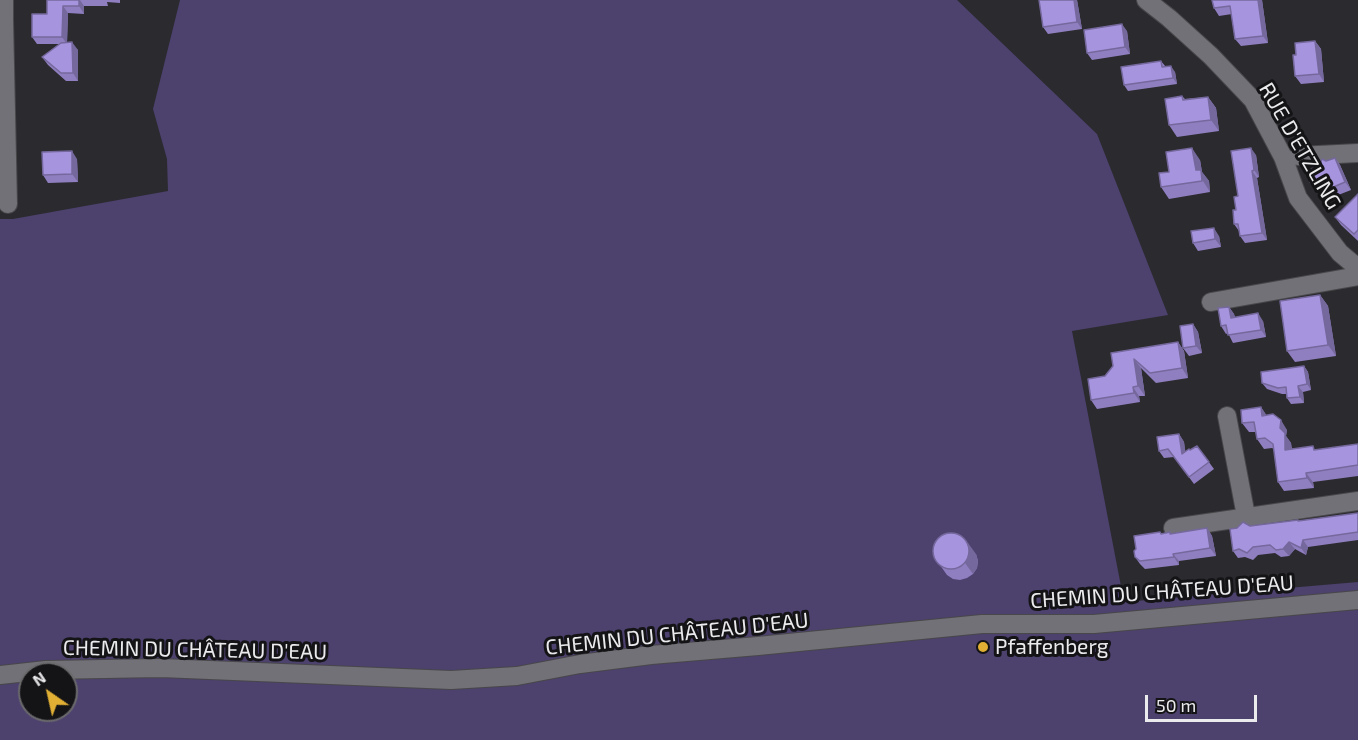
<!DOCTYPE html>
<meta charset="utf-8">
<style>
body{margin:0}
#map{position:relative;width:1358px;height:740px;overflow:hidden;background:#2b2a2f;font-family:"Exo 2",sans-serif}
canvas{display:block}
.north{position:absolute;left:18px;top:662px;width:60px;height:60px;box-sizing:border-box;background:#141315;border:2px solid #6a696b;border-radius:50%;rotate:326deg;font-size:16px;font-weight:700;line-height:24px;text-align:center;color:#ebeaed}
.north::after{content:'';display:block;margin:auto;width:21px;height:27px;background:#e1af34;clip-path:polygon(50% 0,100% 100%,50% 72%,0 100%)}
.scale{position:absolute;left:1145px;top:695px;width:112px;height:27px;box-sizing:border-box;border:3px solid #ebeaed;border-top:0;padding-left:8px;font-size:18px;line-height:21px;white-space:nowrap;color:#ebeaed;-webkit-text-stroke:4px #141315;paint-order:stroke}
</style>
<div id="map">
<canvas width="1358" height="740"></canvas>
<div class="north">N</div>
<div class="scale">50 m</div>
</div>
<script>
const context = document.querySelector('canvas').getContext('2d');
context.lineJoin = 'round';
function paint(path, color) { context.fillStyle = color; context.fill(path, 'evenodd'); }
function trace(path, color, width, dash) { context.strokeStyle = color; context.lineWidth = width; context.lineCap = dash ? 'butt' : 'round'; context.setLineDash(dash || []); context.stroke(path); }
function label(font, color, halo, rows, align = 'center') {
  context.font = font + ' "Exo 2",sans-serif'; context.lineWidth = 6; context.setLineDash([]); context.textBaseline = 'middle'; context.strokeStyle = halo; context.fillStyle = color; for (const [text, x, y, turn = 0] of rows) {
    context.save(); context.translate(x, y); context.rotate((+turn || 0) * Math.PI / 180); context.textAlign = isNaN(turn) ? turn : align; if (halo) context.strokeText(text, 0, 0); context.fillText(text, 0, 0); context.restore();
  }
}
paint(new Path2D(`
 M180 0H957L1097 134 1168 315 1072 331 1124 602 1358 582V740H0V219H13L168 191 167 159 153 109ZM30 674H66V710H30Z`), '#4d416e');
const minor = new Path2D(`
 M4 0V19L8 204
 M1146 0 1169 18 1211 56 1253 100 1283 157 1298 198 1340 253 1358 268
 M1298 156 1358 153
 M1211 302 1358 276
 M1227 416 1246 516
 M1173 528 1358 501
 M0 675 46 670 161 668 451 680 517 676 580 664 651 655 758 646 982 624H1094L1358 600`);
trace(minor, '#48474a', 20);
trace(minor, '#727177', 18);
paint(new Path2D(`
 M47 0H120V3L107 2 108 6H84V14L68 13 67 42 78 50V81H66L48 65 42 57 59 44H37L32 37 47 14Z
 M1077 0 1082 29 1048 34 1043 27Z
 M1212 0H1262L1268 43 1241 46 1235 39 1232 14 1219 16 1214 8Z
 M1127 31 1130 54 1092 60 1087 53Z
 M1315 41 1321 49 1324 82 1301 84 1295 76 1296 55Z
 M1161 61 1166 67 1175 72 1177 84 1128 91 1124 85Z
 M1182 96 1185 99 1208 97 1216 108 1219 131 1177 137 1169 125Z
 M1256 155 1259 177 1257 178 1267 240 1245 243 1240 236 1239 231 1234 224 1238 196Z
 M1335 158 1340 165 1351 190 1328 199 1324 194 1316 190 1310 182 1326 161Z
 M77 159 78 182 48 183 43 175Z
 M1200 160 1202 172 1209 181 1210 192 1169 199 1161 187 1169 172Z
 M1358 194V241L1341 225 1335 217Z
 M1219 236 1221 247 1198 251 1193 243Z
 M1320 295 1328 306 1336 356 1295 362 1287 351Z
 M1229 307 1234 314 1235 317 1263 321 1266 337 1233 343 1228 333 1226 334 1221 326Z
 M1193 324 1198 332 1202 353 1189 356 1183 348Z
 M1178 342 1184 351 1188 378 1156 383 1141 368 1145 396H1139L1140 402 1097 409 1091 400 1105 376 1113 366Z
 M1304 366 1308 372 1311 390 1303 392 1304 403 1291 404 1287 398 1286 394H1282L1267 389 1262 383Z
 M1261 407 1266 415 1287 430 1286 436 1291 443 1292 449 1316 450 1358 444V476L1313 482 1314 488 1284 491 1278 482 1274 449 1272 448 1264 449 1257 439 1256 432H1249L1242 423Z
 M1179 434 1184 442 1185 451 1190 450 1197 446 1214 469 1194 484 1174 457 1164 458 1159 451Z
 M1358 513V540L1308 547 1306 555 1295 549 1289 556 1281 557 1275 553 1258 555 1253 560 1245 557 1238 558 1233 551 1250 526 1299 521Z
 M1207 528 1212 536 1216 556 1179 561V565L1145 569 1140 564 1135 557 1160 532 1162 534 1170 532 1171 534Z
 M976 554 978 561 977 568 973 574 967 578 960 580 953 579 947 575 935 558Z`), '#907fc0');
paint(new Path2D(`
 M79 0H80L84 6V14L79 6Z
 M1074 0H1077L1082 29 1077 22Z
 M1258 0H1262L1268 43 1263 36Z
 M63 6 68 13 67 44 62 37Z
 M1122 24 1127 31 1130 54 1125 47Z
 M1315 41 1321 49 1324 82 1319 74Z
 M72 42 78 50V81L73 73Z
 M1171 66 1175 72 1177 84 1173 78Z
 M1208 97 1216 108 1219 131 1211 120Z
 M1192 148 1200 160 1202 172 1209 181 1210 192 1196 170Z
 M1251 148 1256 155 1259 177 1254 170Z
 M72 151 77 159 78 182 72 174Z
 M1335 158 1340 165 1351 190 1345 182Z
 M1252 171 1257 178 1267 240 1262 233Z
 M1214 228 1219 236 1221 247 1215 239Z
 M1320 295 1328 306 1336 356 1328 345Z
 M1229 307 1234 314 1236 325 1231 318Z
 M1258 313 1263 321 1266 337 1261 330Z
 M1193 324 1198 332 1202 353 1196 346Z
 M1178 342 1184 351 1188 378 1182 368Z
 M1134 359 1141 368 1145 396 1138 386Z
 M1304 366 1308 372 1311 390 1307 384Z
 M1298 386 1303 392 1304 403 1300 397Z
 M1133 387 1139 396 1140 402 1134 393Z
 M1261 407 1267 416H1262Z
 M1281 420 1287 430 1286 436 1291 443 1292 459 1285 450 1280 428Z
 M1179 434 1184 442 1187 462 1182 454Z
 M1306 473 1313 482 1314 488 1307 478Z
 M1207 528 1212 536 1216 556 1210 548Z
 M1303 540 1308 547 1306 555 1301 548Z
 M1289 542 1295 549 1289 556 1283 549Z
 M968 543 976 554 978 561 977 568 973 574 965 563Z
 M1173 554 1179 561V565L1174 557Z`), '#75689c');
const building = new Path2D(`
 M47 0H79V6H63L62 37H32V14H47Z
 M1039 0H1074L1077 22 1043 27Z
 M1212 0H1258L1263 36 1235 39 1230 6 1214 8Z
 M1122 24 1125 47 1087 53 1084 30Z
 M1315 41 1319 74 1295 76 1293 55H1296L1295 43Z
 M72 42 73 73H61L42 57 61 43Z
 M1161 61 1162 67 1171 66 1173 78 1124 85 1121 67Z
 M1182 96 1183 100 1208 97 1211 120 1169 125 1165 99Z
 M1192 148 1196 170H1201L1202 181 1161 187 1159 173 1169 172 1166 152Z
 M1251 148 1254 170 1252 171 1262 233 1240 236 1238 224H1234L1233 210H1236L1234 197 1238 196 1231 151Z
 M72 151V174L43 175 42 152Z
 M1335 158 1345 182 1322 192 1320 187 1310 182 1314 174 1312 168 1320 164 1322 159 1326 161Z
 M1358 194V230L1354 234 1335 217Z
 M1214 228 1215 239 1193 243 1191 231Z
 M1320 295 1328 345 1287 351 1280 301Z
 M1229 307 1231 318 1258 313 1261 330 1228 335 1226 325 1221 326 1218 308Z
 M1193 324 1196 346 1183 348 1180 326Z
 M1178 342 1182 368 1150 373 1134 359 1138 386 1133 387 1134 393 1091 400 1088 379 1105 376 1113 366 1111 353Z
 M1304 366 1307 384 1298 386 1300 397 1287 398 1286 387 1278 388 1262 383 1261 372Z
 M1261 407 1262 416 1273 414 1281 420 1280 428 1285 433V450L1313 446 1314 450 1358 444V465L1306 473 1307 478 1278 482 1273 444 1265 438 1257 439 1254 422 1242 423 1241 410Z
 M1179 434 1182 454 1189 449 1190 450 1197 446 1209 462 1189 477 1168 449 1159 451 1157 437Z
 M1358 513V532L1303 540 1301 548 1289 542 1283 549 1276 550 1270 545 1253 547 1247 553 1239 549 1233 551 1230 529 1237 528 1243 522 1250 526 1298 520V521Z
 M1207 528 1210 548 1173 554 1174 557 1140 561 1135 557 1134 551 1136 549 1134 536 1160 532 1161 534 1170 532V534Z
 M933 551a18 18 0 1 1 36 0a18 18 0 1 1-36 0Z`);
paint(building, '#a794df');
trace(building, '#75689c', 1.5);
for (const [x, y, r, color] of [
 [983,647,6,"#e1af34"]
]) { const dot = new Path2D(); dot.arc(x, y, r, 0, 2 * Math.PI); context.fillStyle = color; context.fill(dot); trace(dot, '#141315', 2); }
label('21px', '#ebeaed', '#141315', [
 ["RUE D'ETZLING",1300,146,60],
 ["CHEMIN DU CHÂTEAU D'EAU",1162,592,-4],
 ["CHEMIN DU CHÂTEAU D'EAU",677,634,-6],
 ["CHEMIN DU CHÂTEAU D'EAU",195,650,1]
]);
label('21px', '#ebeaed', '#141315', [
 ["Pfaffenberg",995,647]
], 'left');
</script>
